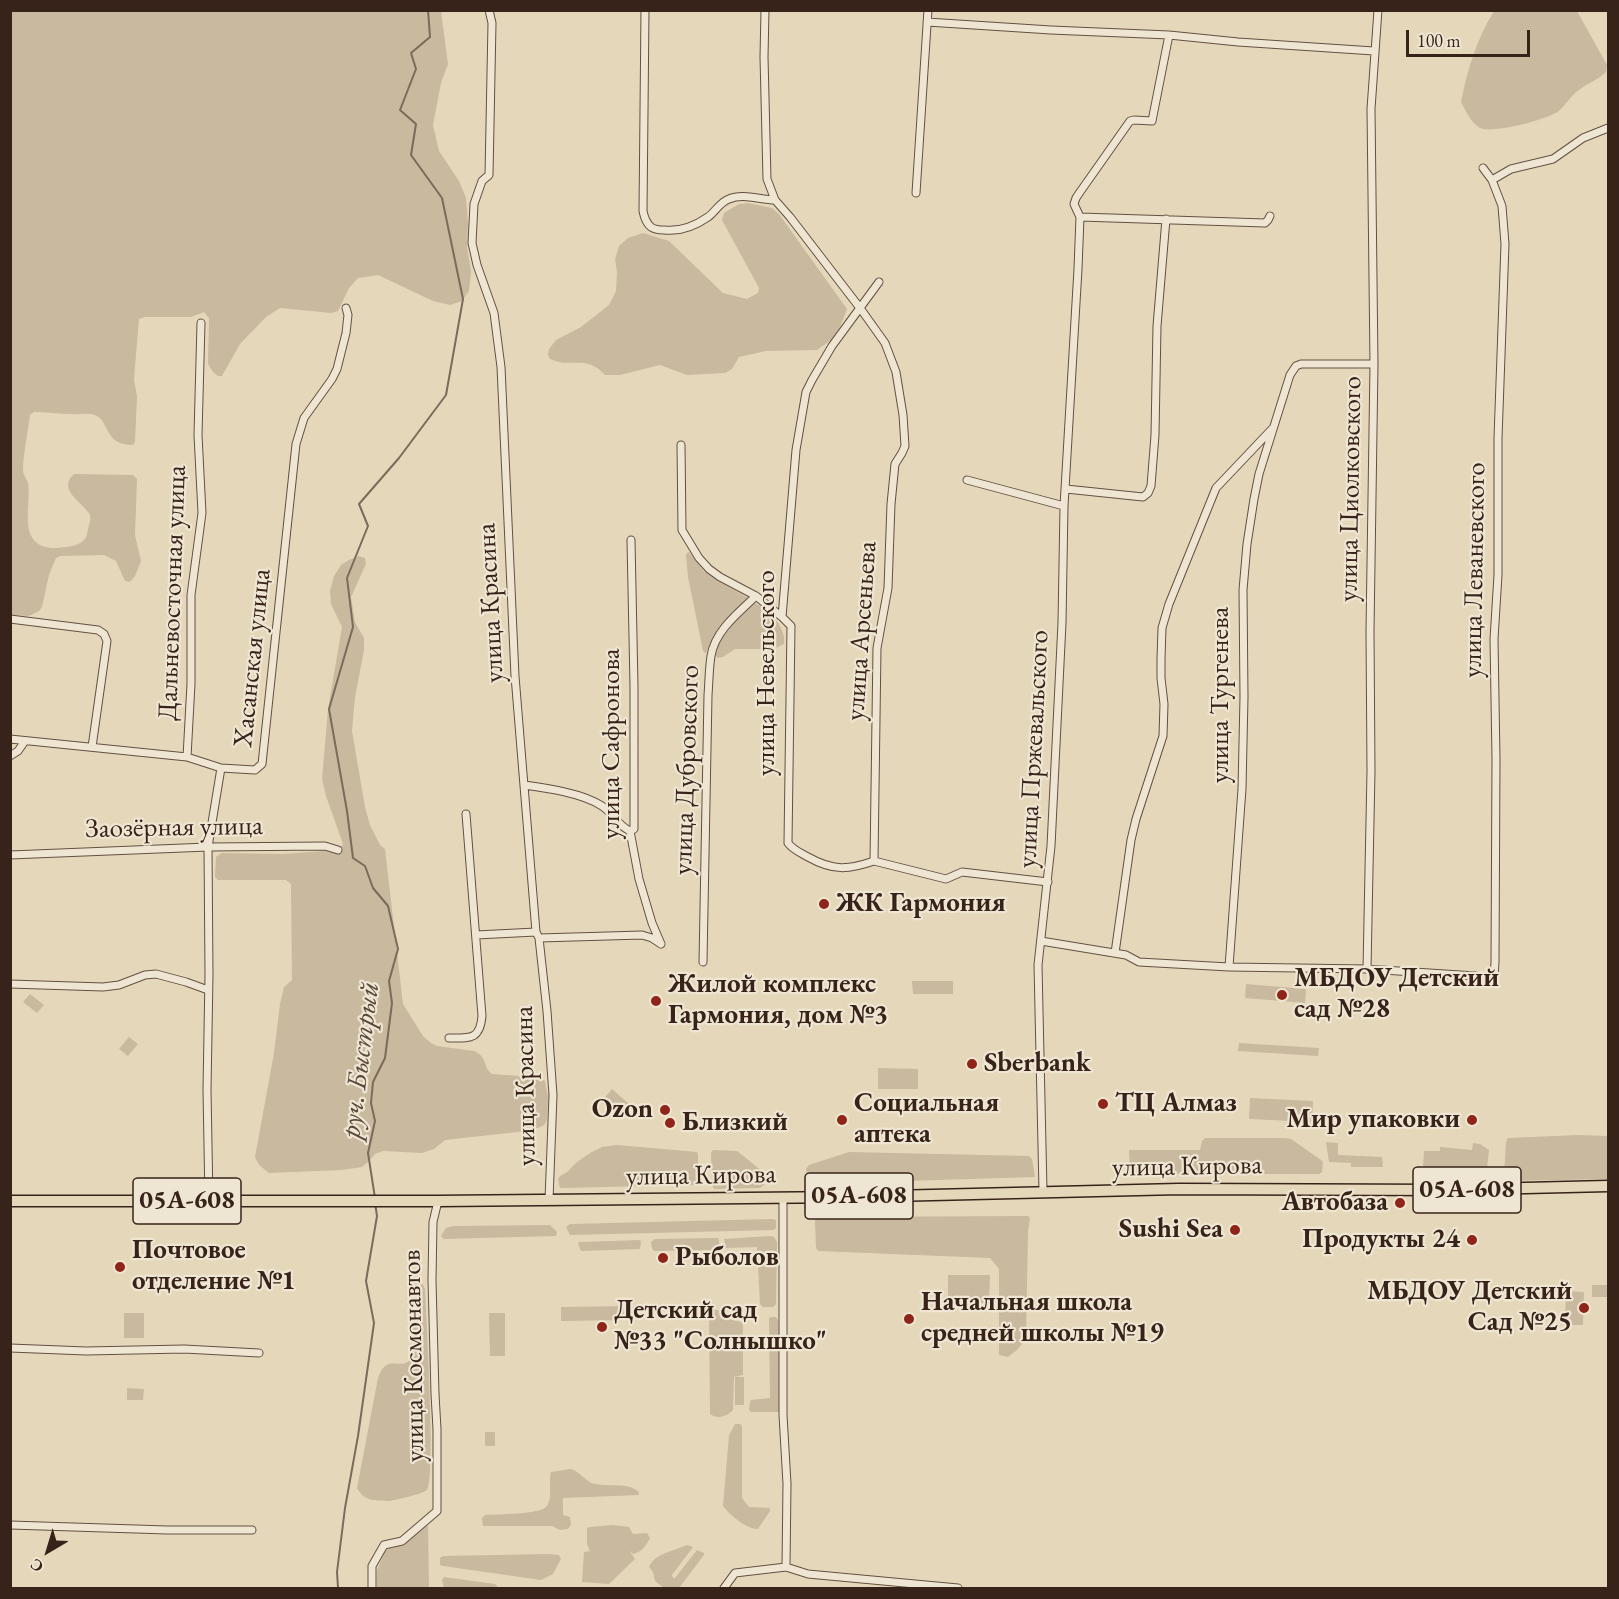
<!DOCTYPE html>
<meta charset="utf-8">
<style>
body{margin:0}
#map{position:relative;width:1619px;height:1599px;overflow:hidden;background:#e5d8ba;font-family:"EB Garamond",serif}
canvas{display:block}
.frame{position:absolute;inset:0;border:12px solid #38231b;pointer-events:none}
.north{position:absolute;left:18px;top:1521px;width:60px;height:60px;-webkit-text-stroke:4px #eee6d2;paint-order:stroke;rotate:218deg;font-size:16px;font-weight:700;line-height:24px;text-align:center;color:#38231b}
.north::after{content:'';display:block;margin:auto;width:21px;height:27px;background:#38231b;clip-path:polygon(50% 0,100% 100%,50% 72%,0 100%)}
.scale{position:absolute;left:1406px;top:30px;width:124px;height:27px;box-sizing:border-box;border:3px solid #38231b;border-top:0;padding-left:8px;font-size:18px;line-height:21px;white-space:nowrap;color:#38231b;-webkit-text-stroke:4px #eee6d2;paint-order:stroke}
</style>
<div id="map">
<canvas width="1619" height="1599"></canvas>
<div class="frame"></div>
<div class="north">С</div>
<div class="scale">100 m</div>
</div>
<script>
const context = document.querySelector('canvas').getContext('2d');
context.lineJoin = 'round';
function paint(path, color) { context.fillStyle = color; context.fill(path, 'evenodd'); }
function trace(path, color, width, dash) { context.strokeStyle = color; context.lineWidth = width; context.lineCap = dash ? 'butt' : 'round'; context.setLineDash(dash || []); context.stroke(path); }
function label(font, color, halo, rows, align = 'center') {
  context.font = font + ' "EB Garamond",serif'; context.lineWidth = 4.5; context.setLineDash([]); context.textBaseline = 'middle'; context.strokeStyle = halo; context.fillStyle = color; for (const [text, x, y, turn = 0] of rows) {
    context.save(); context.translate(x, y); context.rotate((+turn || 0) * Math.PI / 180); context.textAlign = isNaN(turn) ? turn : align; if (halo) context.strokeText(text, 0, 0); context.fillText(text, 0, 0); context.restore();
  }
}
paint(new Path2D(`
 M11 10 441 11 448 64 441 83 433 125 439 151 459 181 466 198 468 224 467 247 471 271 469 291 462 301 450 305 433 301 378 275 358 278 349 288 338 311 331 313 280 308 266 317 240 344 222 376H218L213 372 208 364 209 318 204 312 191 317H145L139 319 134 379 137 397 135 442 133 445C103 445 111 422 95 415 88 412 78 415 71 414 59 414 46 412 34 412L30 415C28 431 23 455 23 470 23 475 27 479 28 483 32 506 15 549 57 548 65 547 76 547 83 541 87 538 87 533 88 529 89 525 91 520 90 515 84 503 56 490 74 474L133 475 137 479 135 535 141 561 135 576 130 582 125 581 116 561 104 555 61 556 56 558 49 575 42 607 39 611 29 616 10 615Z
 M1494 11H1577L1607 65 1606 72C1598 80 1588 83 1579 90 1571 95 1567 104 1560 110 1551 119 1492 134 1480 128 1470 122 1466 111 1461 102 1467 71 1477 38 1494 11Z
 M748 203 772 208 779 214 847 309 840 327 831 340 817 350 766 351 739 357 732 369 725 373 687 375 660 365 620 375H605C585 353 570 370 549 358L548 354 549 349 556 340 581 327 609 305 616 291 617 272 615 259 619 246 628 238 643 233 669 241 723 293 747 299 758 293 759 288 722 220 724 213 739 204Z
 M689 552 704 571 716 580 748 598 713 639 707 652 705 653 703 651 688 577 686 555 687 553Z
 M359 556 365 558 366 564 351 597 355 622 364 638V650L355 697 352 731 365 807 370 825 380 845 385 849 403 1004 423 1036 431 1043 437 1046 474 1051C488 1057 482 1066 492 1074L535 1077 540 1078 545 1081 548 1097 547 1120 544 1125 538 1128 527 1131 445 1140 434 1149 422 1153 383 1151 375 1154 369 1161 362 1167 342 1170 269 1173 259 1165 255 1157 274 1053 280 1004 284 987 292 980 291 884 286 880H218L215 877 216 857 222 853 282 854 338 850 343 844 326 796 322 779 328 709 342 627 331 604 330 591 334 576 341 565 349 560Z
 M754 603C768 608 787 628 784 644L778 647 767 649H735L723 657 717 658 715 653C722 632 738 618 754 603Z
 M912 981H953V994H913Z
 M1246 984 1306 989 1305 1003 1245 998Z
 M30 994 44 1005 37 1013 23 1002Z
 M129 1037 138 1044 128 1056 119 1049Z
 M1239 1043 1319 1048 1318 1056 1238 1051Z
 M878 1068 918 1069V1089H878Z
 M612 1089 629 1104 618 1117 601 1102Z
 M1250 1098 1313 1101 1312 1122 1249 1119Z
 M1579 1135 1608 1136V1179L1508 1181 1504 1176 1506 1142 1508 1138Z
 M1205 1138H1285L1291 1139 1321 1160 1323 1162 1322 1172 1319 1174H1133L1130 1172 1129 1150H1200L1202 1141Z
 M1326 1142 1338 1143V1155L1382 1157 1383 1167H1351V1163L1329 1162Z
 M1473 1143 1480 1144 1489 1150 1487 1169H1423L1424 1151H1440V1147L1472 1150Z
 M617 1145 697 1152 698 1155V1184L697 1185 560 1188 558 1179 560 1176 567 1172 577 1162 590 1153 602 1147Z
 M713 1150 737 1151 762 1171 765 1175 764 1185 760 1188 714 1189 712 1185 711 1153Z
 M849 1152 1029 1156 1032 1159 1035 1177 808 1184 806 1169 809 1165Z
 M1028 1216 1030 1218 1028 1232 1026 1339 1017 1350 1008 1357 999 1355V1269L990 1258 818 1251 816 1248 815 1220 818 1217Z
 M773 1219 776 1220V1228L774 1230 570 1235 566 1227 570 1224Z
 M550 1225 557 1232 556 1236 444 1239 441 1236 446 1228 453 1226Z
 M770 1236 774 1237 777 1242 776 1304 773 1307H763L760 1304 757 1247 726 1248 724 1239Z
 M718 1238 719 1240 720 1249 718 1250 654 1251 652 1248 651 1242 655 1239Z
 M640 1240 641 1242 640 1249 581 1251 578 1244 579 1242H582Z
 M948 1275H990L989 1303 948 1302Z
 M418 1280 421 1281 425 1289C426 1314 436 1479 427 1490 425 1493 393 1501 388 1501 374 1500 365 1502 357 1488L378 1378C388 1349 403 1376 413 1355L414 1289V1284Z
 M1592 1285H1608V1297H1592Z
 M1566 1291 1584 1292 1583 1325H1565Z
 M628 1306 629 1320 561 1321V1307Z
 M711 1310H718L729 1319 741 1322 743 1325V1375L734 1377 733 1410C727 1416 718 1420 710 1414L709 1312Z
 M124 1313H144V1338H124Z
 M489 1313H505V1356H490Z
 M772 1317H776L778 1320 780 1355V1410L779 1412H751L749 1410 750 1402 751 1400 770 1398 769 1318Z
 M735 1377H744V1405H735Z
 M127 1388 144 1389 143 1400H127Z
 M735 1424H740L742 1426V1498L749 1507 770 1508V1511L758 1529C746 1529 730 1515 723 1506L729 1435Z
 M485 1432H495V1446H485Z
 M571 1469C581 1472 586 1483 596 1484 610 1487 628 1482 639 1492V1495L563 1498V1515L570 1517 571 1525 568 1529 560 1530 552 1526H483L482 1518 485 1515C497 1514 541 1515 547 1506 553 1497 548 1481 551 1472Z
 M426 1525 428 1526 429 1588H377V1570L385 1551 389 1548 403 1545Z
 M613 1525 629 1527 633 1534 647 1533 650 1538C646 1546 642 1552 633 1554L629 1550 635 1559 609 1584 582 1582 584 1552 590 1551 587 1544V1528L590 1527Z
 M687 1545 693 1547 672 1575 673 1578H675L697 1550 704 1553V1555L679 1588H664L655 1581 653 1572 649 1567C655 1553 674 1551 687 1545Z
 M548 1554 559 1555 561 1559 553 1574 541 1580 443 1566 440 1565V1558L443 1556Z
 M444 1577 495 1584 497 1586 496 1588H444L442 1580Z`), '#c8b99f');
trace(new Path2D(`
 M375 1198 368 1153 375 1121 371 1103 373 1082 385 1058 392 1003 389 981 398 949 388 906 373 888 365 866 353 858 347 811 329 709 353 627 347 578 368 526 359 504 399 458 446 395 463 299 442 198 411 155 416 124 400 110 416 69 411 53 430 37 428 10
 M338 1588 337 1572 345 1508 358 1436 374 1323 366 1281 377 1216 375 1203`), '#7c6a5a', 2);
const minor = new Path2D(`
 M489 10 492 23 489 175 482 181 474 204 472 243 477 265 494 313 501 367 515 676 536 932 539 938 547 1011 553 1095 549 1200
 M645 10 643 211C644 216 646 223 651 227 655 230 660 230 664 230 681 232 695 226 708 217 715 212 720 202 729 199 743 193 760 200 775 200
 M765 10 764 57 767 179 775 200 790 217 860 308 885 343 896 372 903 415 905 446 902 453 895 464 891 504 888 588 877 648 874 861 946 879 962 872 1048 882
 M927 22 1051 30 1169 35 1238 42 1374 51
 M1483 168 1492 180 1502 206 1505 244 1498 438V575L1494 639 1496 759 1495 962 1494 978
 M1492 180 1511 169 1553 159 1583 138 1608 128
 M916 193 928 10
 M1080 217 1265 223 1268 220 1270 216
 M681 445 682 530 699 558 709 569 720 577 756 596 782 617
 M967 480 1064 506
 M1066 489 1143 497 1148 493 1151 486 1155 435 1157 326 1166 219
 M631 540 634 686V829L630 831 639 879 652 923 661 944
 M10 619 98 630 104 634 107 641 92 747
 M10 739 187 757 221 768 255 770 262 764 296 444 304 418 332 379 337 369 346 333 348 315 346 308
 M10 756 18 751 25 741
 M187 757 191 684V595L202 513 198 435 201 323
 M524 785C546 788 583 793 602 806 613 813 617 825 630 831
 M10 855 208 847 325 846 338 850
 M874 861C848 870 833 871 808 857 801 853 793 850 788 843L791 626 782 617 796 450 806 392 812 380 832 346 879 282
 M476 935 536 932
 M539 938 642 935 652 938 661 944
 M1041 941 1126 955 1139 962 1229 967 1367 969 1476 976
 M1115 953 1131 840 1136 819 1163 736 1164 704 1161 678V659L1162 628 1169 604 1216 488 1272 429
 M703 962 708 695C709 682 709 669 711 656 715 631 738 613 756 596
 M1229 967 1242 789 1244 697 1243 590 1247 544 1254 499 1259 474 1290 375 1296 366 1301 364H1374
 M1367 969 1371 771 1370 631 1374 364 1371 109 1378 10
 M10 984 103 987 119 985 145 975 156 974 186 982 208 990
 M449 1038C470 1038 480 1040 482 1016L466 814
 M1043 1191 1038 965 1051 846 1062 623 1064 506 1078 269 1080 217 1074 204 1076 198 1080 192 1130 121 1134 120 1152 121 1169 35
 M209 1201 207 1090 209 975 208 847 221 768
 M10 1348 86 1351 184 1349 259 1353
 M10 1525 167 1530H252
 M786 1567 808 1574 958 1588
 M372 1588V1566L384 1545 402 1541 437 1511V1429L435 1394 432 1280 433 1222 438 1201
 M724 1588 735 1573 786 1567 787 1484 783 1415V1197`);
const primary = new Path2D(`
 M10 1201H438L850 1197 1179 1189 1442 1190 1608 1186`);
trace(minor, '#635043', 9);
trace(primary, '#38231b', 13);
trace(minor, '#eee6d2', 7);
trace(primary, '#e5d8ba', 10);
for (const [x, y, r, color] of [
 [824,904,6,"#8f2418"],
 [1282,995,6,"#8f2418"],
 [656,1001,6,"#8f2418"],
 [972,1064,6,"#8f2418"],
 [1103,1104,6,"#8f2418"],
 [665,1110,6,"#8f2418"],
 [842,1120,6,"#8f2418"],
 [1472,1120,6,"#8f2418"],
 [670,1123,6,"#8f2418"],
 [1400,1203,6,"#8f2418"],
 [1235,1230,6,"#8f2418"],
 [1472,1240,6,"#8f2418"],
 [663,1258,6,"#8f2418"],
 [120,1267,6,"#8f2418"],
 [1584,1308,6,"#8f2418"],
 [909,1319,6,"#8f2418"],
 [602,1327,6,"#8f2418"]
]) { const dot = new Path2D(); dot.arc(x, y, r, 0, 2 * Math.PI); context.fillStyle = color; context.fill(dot); trace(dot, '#eee6d2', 2); }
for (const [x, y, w] of [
 [1467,1190,108],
 [859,1196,108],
 [187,1201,108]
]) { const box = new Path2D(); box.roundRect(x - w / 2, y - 23, w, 46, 4.5); context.fillStyle = '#eee6d2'; context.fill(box); trace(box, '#38231b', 1.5); }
label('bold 26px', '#38231b', null, [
 ["05А-608",1467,1190],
 ["05А-608",859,1196],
 ["05А-608",187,1201]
]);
label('27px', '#38231b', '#eee6d2', [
 ["улица Циолковского",1351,489,-89],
 ["улица Леваневского",1475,570,-89],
 ["Дальневосточная улица",173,593,-88],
 ["улица Красина",491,603,-93],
 ["улица Арсеньева",862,631,-86],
 ["Хасанская улица",253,658,-84],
 ["улица Невельского",767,673,-90],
 ["улица Тургенева",1221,695,-90],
 ["улица Сафронова",612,744,-90],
 ["улица Пржевальского",1034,749,-87],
 ["улица Дубровского",687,770,-88],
 ["Заозёрная улица",174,828,-1],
 ["улица Красина",526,1086,-91],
 ["улица Кирова",1187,1167,-1],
 ["улица Кирова",701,1176,-1],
 ["улица Космонавтов",414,1356,-91]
]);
label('bold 27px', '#38231b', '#eee6d2', [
 ["ЖК Гармония",836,904],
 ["МБДОУ Детский",1294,979],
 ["сад №28",1294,1010],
 ["Жилой комплекс",668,985],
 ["Гармония, дом №3",668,1016],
 ["Sberbank",984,1064],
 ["Социальная",854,1104],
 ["аптека",854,1135],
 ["ТЦ Алмаз",1115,1104],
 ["Ozon",653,1110,"right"],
 ["Мир упаковки",1460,1120,"right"],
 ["Близкий",682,1123],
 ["Автобаза",1388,1203,"right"],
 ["Sushi Sea",1223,1230,"right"],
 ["Продукты 24",1460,1240,"right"],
 ["Почтовое",132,1251],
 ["отделение №1",132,1282],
 ["Рыболов",675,1258],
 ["МБДОУ Детский",1572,1292,"right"],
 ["Сад №25",1572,1323,"right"],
 ["Начальная школа",921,1303],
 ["средней школы №19",921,1334],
 ["Детский сад",614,1311],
 ["№33 \"Солнышко\"",614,1342]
], 'left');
label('italic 28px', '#5a473a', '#eee6d2', [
 ["руч. Быстрый",361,1060,-83]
]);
</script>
